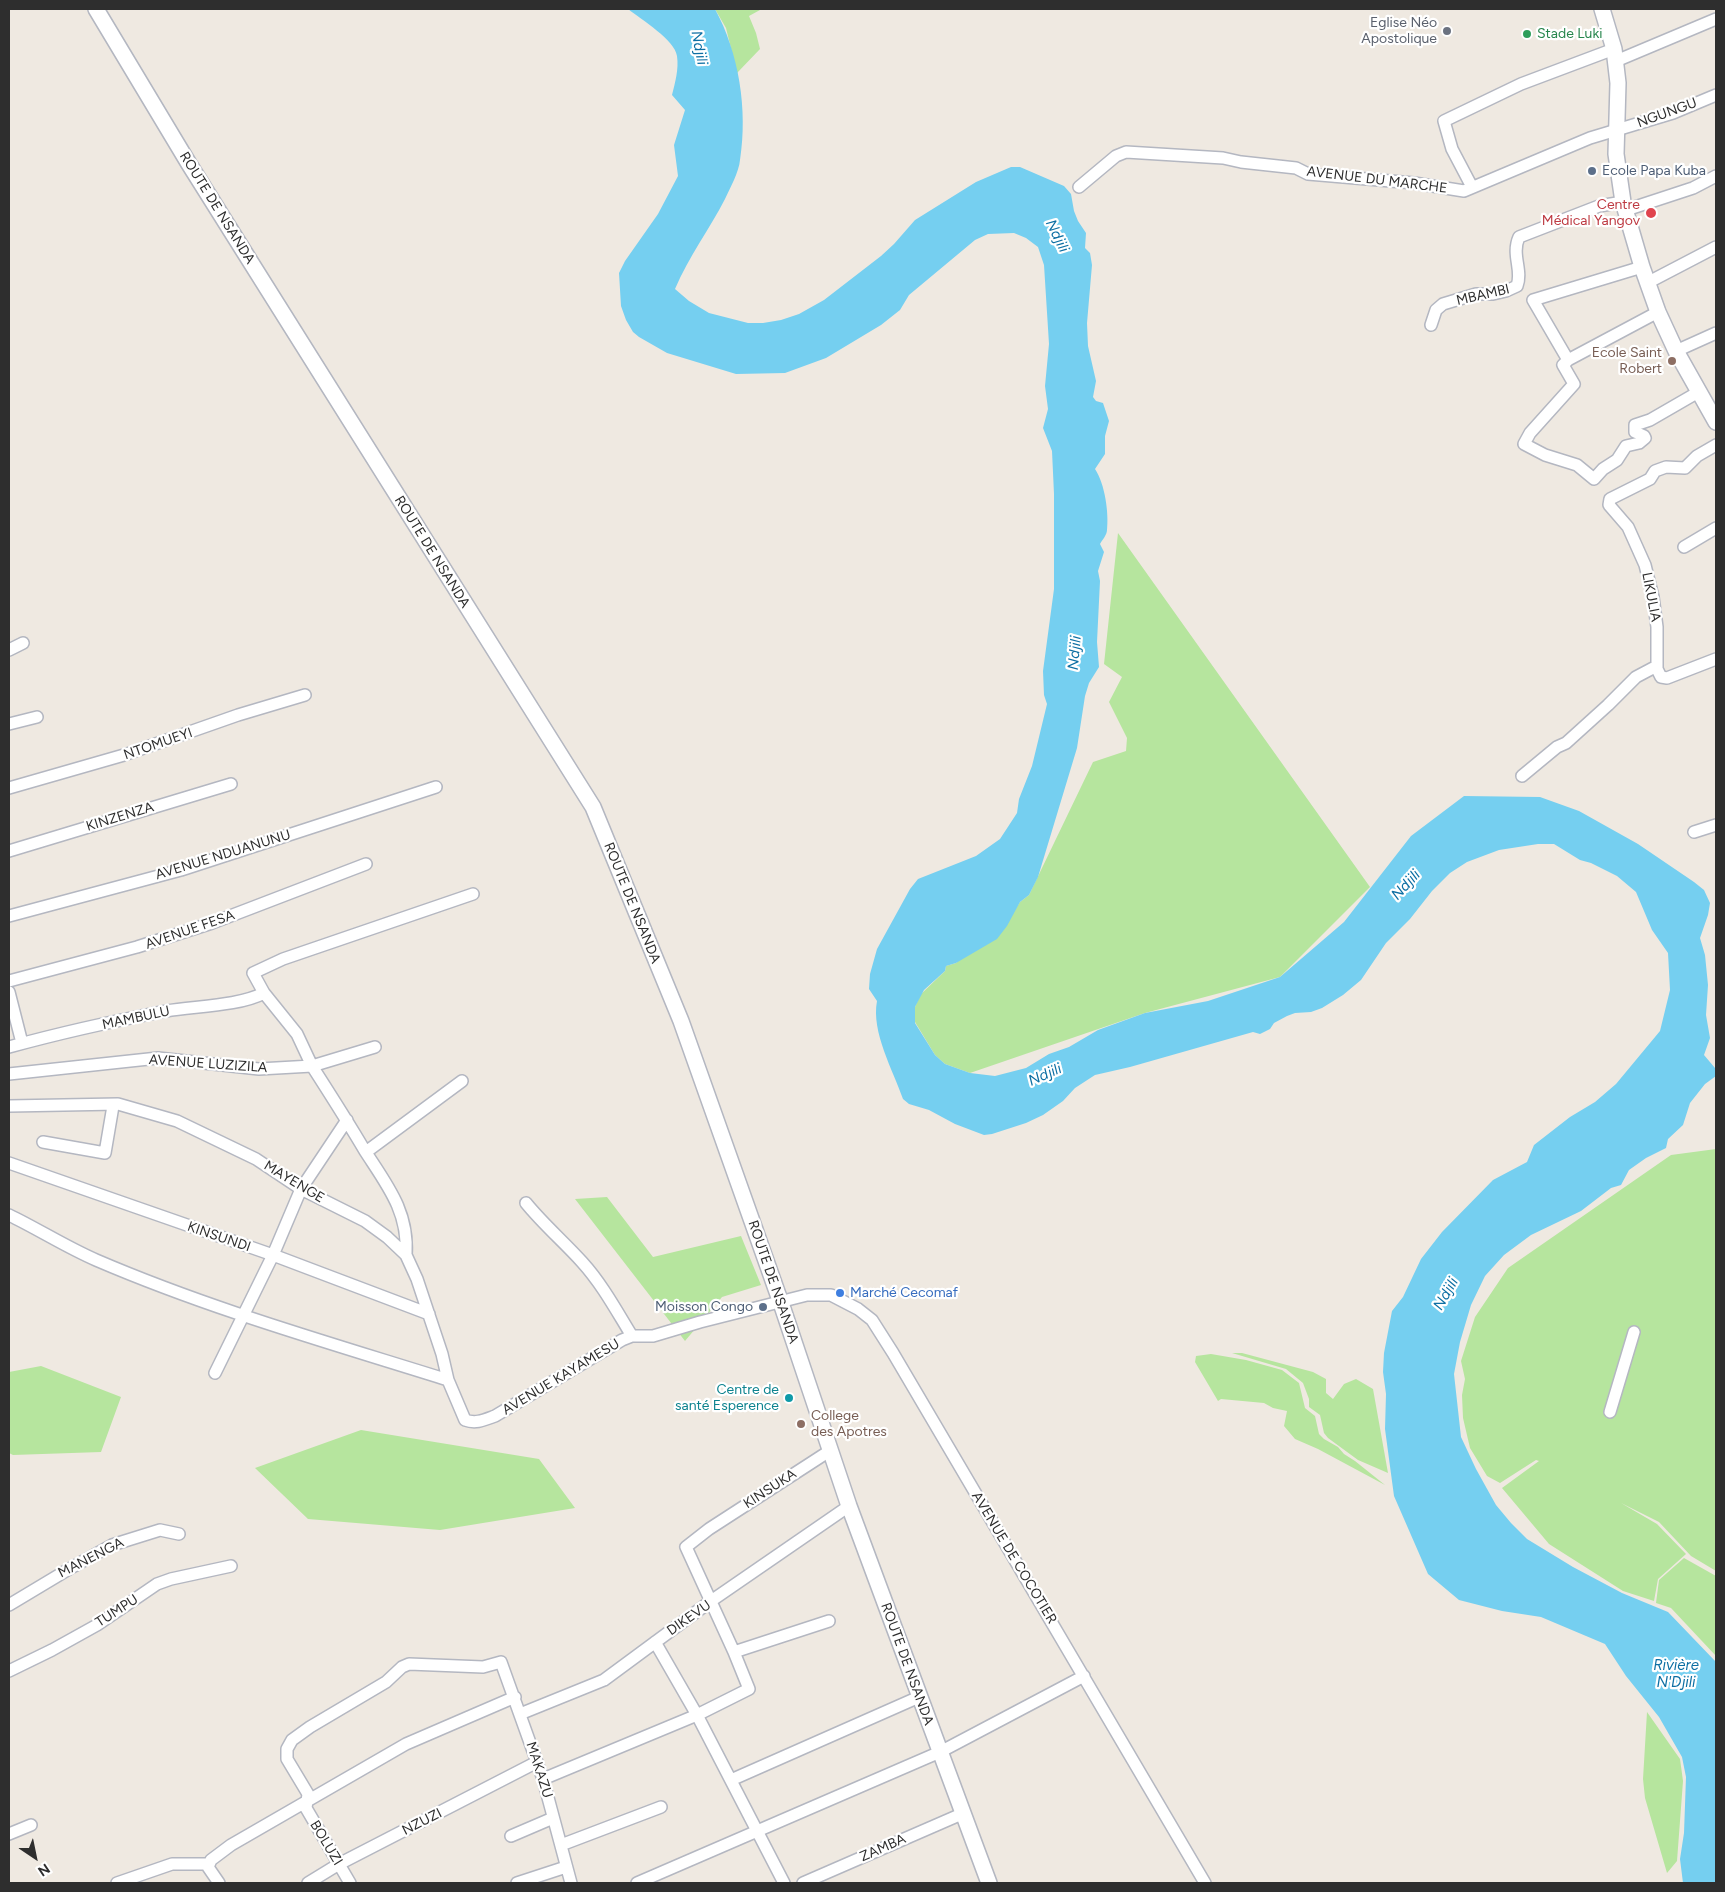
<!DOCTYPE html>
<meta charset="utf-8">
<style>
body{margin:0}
#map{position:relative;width:1725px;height:1892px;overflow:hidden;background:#efe9e1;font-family:Figtree,sans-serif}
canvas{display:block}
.frame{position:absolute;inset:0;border:10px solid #2e2e2e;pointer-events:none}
.north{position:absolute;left:10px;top:1832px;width:50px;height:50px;-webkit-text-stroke:4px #fff;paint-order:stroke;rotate:146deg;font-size:14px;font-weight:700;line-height:20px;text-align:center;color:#2e2e2e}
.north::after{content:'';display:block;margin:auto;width:18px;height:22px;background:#2e2e2e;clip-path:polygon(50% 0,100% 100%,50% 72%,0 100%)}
</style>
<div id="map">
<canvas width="1725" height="1892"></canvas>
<div class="frame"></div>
<div class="north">N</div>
</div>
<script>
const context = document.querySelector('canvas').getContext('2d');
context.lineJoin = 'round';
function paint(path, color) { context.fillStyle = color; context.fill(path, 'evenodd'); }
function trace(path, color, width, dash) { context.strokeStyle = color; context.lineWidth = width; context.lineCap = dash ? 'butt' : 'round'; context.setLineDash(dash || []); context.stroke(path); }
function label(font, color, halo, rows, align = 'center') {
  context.font = font + ' Figtree,sans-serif'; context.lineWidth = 4.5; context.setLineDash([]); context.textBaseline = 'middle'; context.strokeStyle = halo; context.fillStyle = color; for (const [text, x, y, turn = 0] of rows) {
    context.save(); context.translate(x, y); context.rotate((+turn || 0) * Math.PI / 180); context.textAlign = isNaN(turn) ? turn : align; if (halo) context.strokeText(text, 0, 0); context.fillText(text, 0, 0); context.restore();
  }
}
paint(new Path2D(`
 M715 9 760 10 749 16 756 33 760 49 737 73 726 28Z
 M1118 533 1370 887 1280 977 1145 1013 970 1073 945 1064 935 1055 915 1022V1007L920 995 945 971 946 966 956 963 1014 911 1020 902 1029 895 1093 762 1126 751 1127 738 1109 702 1122 677 1104 664Z
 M1716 1149V1571L1691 1556 1659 1522 1621 1503 1657 1524 1686 1554 1658 1579 1654 1601 1623 1591 1549 1544 1502 1488 1539 1461 1536 1460 1500 1483 1487 1476 1470 1448 1463 1418 1462 1395 1465 1379 1461 1361 1475 1317 1508 1268 1671 1155Z
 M607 1197 653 1257 741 1236 761 1285 722 1297 685 1341 575 1199Z
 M1232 1353H1242L1313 1372 1326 1379V1393L1333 1399 1344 1384 1356 1379 1373 1389 1388 1473 1358 1460 1328 1438 1324 1433 1320 1415 1309 1407V1399L1303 1383 1286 1369Z
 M1211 1354 1246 1360 1282 1370 1299 1383 1305 1408 1315 1416 1319 1434 1324 1439 1338 1447 1344 1454 1355 1461 1385 1485 1318 1449 1295 1439 1284 1426 1287 1411 1273 1408 1264 1403 1221 1399 1218 1401 1195 1362 1196 1356Z
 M41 1366 121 1397 101 1452 13 1455 9 1453V1372Z
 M361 1430 539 1459 575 1508 440 1530 308 1519 255 1468Z
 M1684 1558 1716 1576V1656L1671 1608 1656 1603 1659 1580Z
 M1647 1712 1680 1759 1683 1781 1677 1861 1667 1873 1645 1798 1643 1779Z`), '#b6e59e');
paint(new Path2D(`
 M628 9H715C739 53 748 110 740 160 739 172 730 188 725 199 709 230 689 256 675 289L689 301 709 313 748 323H763L781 320 799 314 824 300 881 256 894 244 915 220 976 182 1011 167H1020L1064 186 1071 194 1074 211 1078 221 1086 233 1085 248 1090 253 1092 265 1087 323 1088 346 1096 381 1093 397 1096 401 1103 403 1109 421 1105 436V454L1095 469C1105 484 1109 513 1107 530 1107 535 1102 540 1100 544L1104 552 1098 571 1100 581 1097 642 1099 667 1089 683 1085 696 1077 748 1038 877 1029 895 1020 902 1007 926 997 939 956 963 946 966 945 971 924 990 915 1007V1023L935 1055 945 1064 970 1073 995 1076 1026 1068 1049 1054 1069 1047 1098 1030 1145 1013 1208 1001 1280 977 1344 922 1411 836 1464 796 1540 797 1579 811 1638 844 1694 882 1704 890 1710 903 1708 915 1700 938 1705 955 1708 985 1706 1015 1710 1038 1704 1055 1715 1068 1716 1076 1705 1084 1690 1103 1683 1125 1668 1139 1666 1148 1646 1158 1629 1170 1621 1185 1611 1188 1581 1211 1531 1235 1504 1255 1485 1276 1471 1305 1460 1342 1454 1374 1461 1437 1476 1469 1496 1505 1511 1523 1527 1539 1573 1567 1622 1593 1668 1612 1716 1662V1883H1683L1680 1859 1684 1833 1686 1777 1682 1757 1659 1717 1626 1676 1605 1644 1541 1617 1502 1611 1459 1600 1428 1574 1394 1496 1385 1429 1386 1394 1383 1372 1384 1353 1392 1311 1403 1297 1421 1259 1442 1232 1493 1180 1527 1162 1534 1145 1570 1117 1595 1102 1616 1084 1660 1031 1670 990 1668 953 1652 930 1636 892 1617 876 1591 863 1580 860 1554 844H1538L1499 850 1467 862 1450 873 1432 891 1410 919 1386 943 1361 980 1343 995 1322 1008 1311 1012 1295 1013 1287 1016 1274 1023 1270 1029 1260 1034 1253 1032 1130 1067 1095 1075 1075 1088 1063 1101 1043 1115 1026 1123 992 1134 984 1135 955 1124 929 1110 909 1104 903 1099C893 1070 871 1032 877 1001L869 989 870 974 877 949 910 889 918 879 976 856 1000 839 1017 813 1019 799 1032 766 1047 704 1044 695 1043 671 1054 589V494L1052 451 1043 428 1048 409 1045 386 1049 344 1044 265 1038 247 1026 238 1014 233 988 234 975 240 909 295 900 310 881 325 826 358 785 373 736 374 667 353 639 337 633 332 626 320 621 306 619 273 625 261 658 214 678 176 674 145 685 110 672 95C675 83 679 69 677 56 675 40 642 20 628 9Z`), '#75cff0');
const street = new Path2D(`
 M1616 61 1716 19
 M1079 187 1116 156 1126 152 1223 158 1241 162 1296 168 1308 174 1414 183 1464 191 1590 138 1673 113 1716 95
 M1472 187 1452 149 1444 121 1521 84 1614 49
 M1626 210 1693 188 1716 176
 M1647 283 1716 247
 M1658 312 1568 360 1563 365 1574 384 1530 433 1524 444 1545 455 1577 465 1594 479 1603 469 1617 460 1626 446 1639 443 1645 438 1644 436 1635 432V425L1650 420 1695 394 1698 390
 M1431 325 1436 310 1443 304 1476 294H1493L1506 291 1517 286C1523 270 1511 255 1519 237L1599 206 1623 202
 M1676 351 1716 333
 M1568 360 1533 300 1642 267
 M1684 547 1716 528
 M9 650 23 643
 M1657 669V627L1653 597 1645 565 1628 527 1609 505 1610 499 1650 479 1655 471 1666 467 1685 468 1697 456 1716 445
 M9 724 37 717
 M1522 776 1557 747 1566 743 1608 705 1636 677 1653 668 1657 669 1661 677 1667 678 1716 659
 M9 788 124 755 238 715 305 695
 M1694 832 1716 825
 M9 851 231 784
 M9 916 181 870 436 787
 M9 981 137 947 212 923 366 864
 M9 992 22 1043
 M264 993 253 973 283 959 473 894
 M9 1047C60 1033 114 1021 166 1011 196 1006 239 1006 264 993L297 1034 312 1066 375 1047
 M9 1074 158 1058 259 1069 312 1066C330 1094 348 1122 365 1151 387 1185 409 1212 406 1255
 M9 1106 118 1104 177 1121 256 1159 301 1189 365 1221 387 1237 406 1255 417 1279 442 1354 448 1380 465 1420C476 1424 484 1420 495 1416L622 1340 632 1336H653L700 1322 807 1295H831L858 1309 872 1320 893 1353 1205 1883
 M43 1142 105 1153 113 1106
 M366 1152 462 1081
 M9 1163 273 1255 429 1314
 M526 1203C543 1224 564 1242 582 1262 602 1284 616 1310 632 1336
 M9 1215C38 1229 66 1247 96 1260 210 1309 330 1343 448 1380
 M215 1373 273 1255 301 1189 347 1120
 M1610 1412 1634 1332
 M9 1605 69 1569 112 1545 160 1530 179 1534
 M655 1642 697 1715 784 1883
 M734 1652 829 1621
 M9 1671 52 1650 97 1625 157 1584 171 1579 231 1566
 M520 1714 604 1680 711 1601 849 1506
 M543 1779 697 1715 749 1689 734 1652 686 1547 709 1529 831 1450
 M731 1780 919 1697
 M9 1834 31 1825
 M511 1836 553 1818
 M561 1845 661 1807
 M117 1883 172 1864H209
 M219 1883 208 1867 211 1860 231 1845 406 1744 515 1697
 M308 1883 339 1864 537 1762
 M350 1883 306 1808 308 1794 287 1759V1749L292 1740 310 1727 386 1682 402 1667 409 1664 483 1667 501 1662 543 1779 571 1883
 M517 1883 566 1867
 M637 1883 940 1752 1084 1676
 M803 1883 964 1813`);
const secondary = new Path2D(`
 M96 9 189 164 593 807 681 1021 781 1303 849 1506 989 1883
 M1602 9 1614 49 1618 83 1616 154 1623 202 1642 267 1658 312 1676 351 1716 422`);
trace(street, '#b4b7c1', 14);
trace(secondary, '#b4b7c1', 18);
trace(street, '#fff', 11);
trace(secondary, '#fff', 15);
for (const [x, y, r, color] of [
 [1447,31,5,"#6b7280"],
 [1527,34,5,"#2e9e5b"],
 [1592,171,5,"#5c6f8a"],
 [1651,213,6,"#e0444e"],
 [1672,361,5,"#8d6e63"],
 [840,1293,5,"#3f7fe0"],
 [763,1307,5,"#5c6f8a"],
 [789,1398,5,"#0f9aa8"],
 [801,1424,5,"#8d6e63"]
]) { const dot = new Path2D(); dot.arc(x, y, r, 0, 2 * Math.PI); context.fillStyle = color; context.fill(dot); trace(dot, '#fff', 2); }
label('14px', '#5b616d', '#fff', [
 ["Eglise Néo",1437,23],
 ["Apostolique",1437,39]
], 'right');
label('14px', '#27864d', '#fff', [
 ["Stade Luki",1537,34]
], 'left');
label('14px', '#2e2e2e', '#fff', [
 ["NGUNGU",1667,113,-20],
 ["AVENUE DU MARCHE",1377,180,7],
 ["ROUTE DE NSANDA",217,208,58],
 ["MBAMBI",1483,295,-13],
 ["ROUTE DE NSANDA",432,552,58],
 ["LIKULIA",1651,597,79],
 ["NTOMUEYI",158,744,-19],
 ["KINZENZA",120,817,-17],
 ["AVENUE NDUANUNU",223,855,-17],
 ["ROUTE DE NSANDA",632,903,68],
 ["AVENUE FESA",190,930,-19],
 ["MAMBULU",136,1018,-12],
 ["AVENUE LUZIZILA",208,1064,4],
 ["MAYENGE",294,1182,31],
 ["KINSUNDI",219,1237,19],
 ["ROUTE DE NSANDA",773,1282,71],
 ["AVENUE KAYAMESU",561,1377,-31],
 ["KINSUKA",770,1489,-33],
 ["MANENGA",91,1558,-27],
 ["AVENUE DE COCOTIER",1014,1558,59],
 ["TUMPU",117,1611,-33],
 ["DIKEVU",689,1618,-35],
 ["ROUTE DE NSANDA",907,1664,70],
 ["MAKAZU",539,1770,72],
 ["NZUZI",422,1822,-27],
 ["BOLUZI",326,1843,59],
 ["ZAMBA",883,1848,-24]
]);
label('14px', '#4e5e75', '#fff', [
 ["Ecole Papa Kuba",1602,171],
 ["Moisson Congo",753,1307,"right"]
], 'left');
label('14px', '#be3a42', '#fff', [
 ["Centre",1640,205],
 ["Médical Yangov",1640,221]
], 'right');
label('14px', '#785e54', '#fff', [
 ["Ecole Saint",1662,353],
 ["Robert",1662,369],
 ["College",811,1416,"left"],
 ["des Apotres",811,1432,"left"]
], 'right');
label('14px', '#366cbe', '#fff', [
 ["Marché Cecomaf",850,1293]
], 'left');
label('14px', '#0d838f', '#fff', [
 ["Centre de",779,1390],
 ["santé Esperence",779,1406]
], 'right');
label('italic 15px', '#0d6fa3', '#fff', [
 ["Ndjili",699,48,79],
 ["Ndjili",1057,236,64],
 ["Ndjili",1075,653,-85],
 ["Ndjili",1406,885,-47],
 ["Ndjili",1045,1075,-24],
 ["Ndjili",1446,1294,-60],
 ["Rivière",1676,1666],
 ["N'Djili",1676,1683]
]);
</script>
